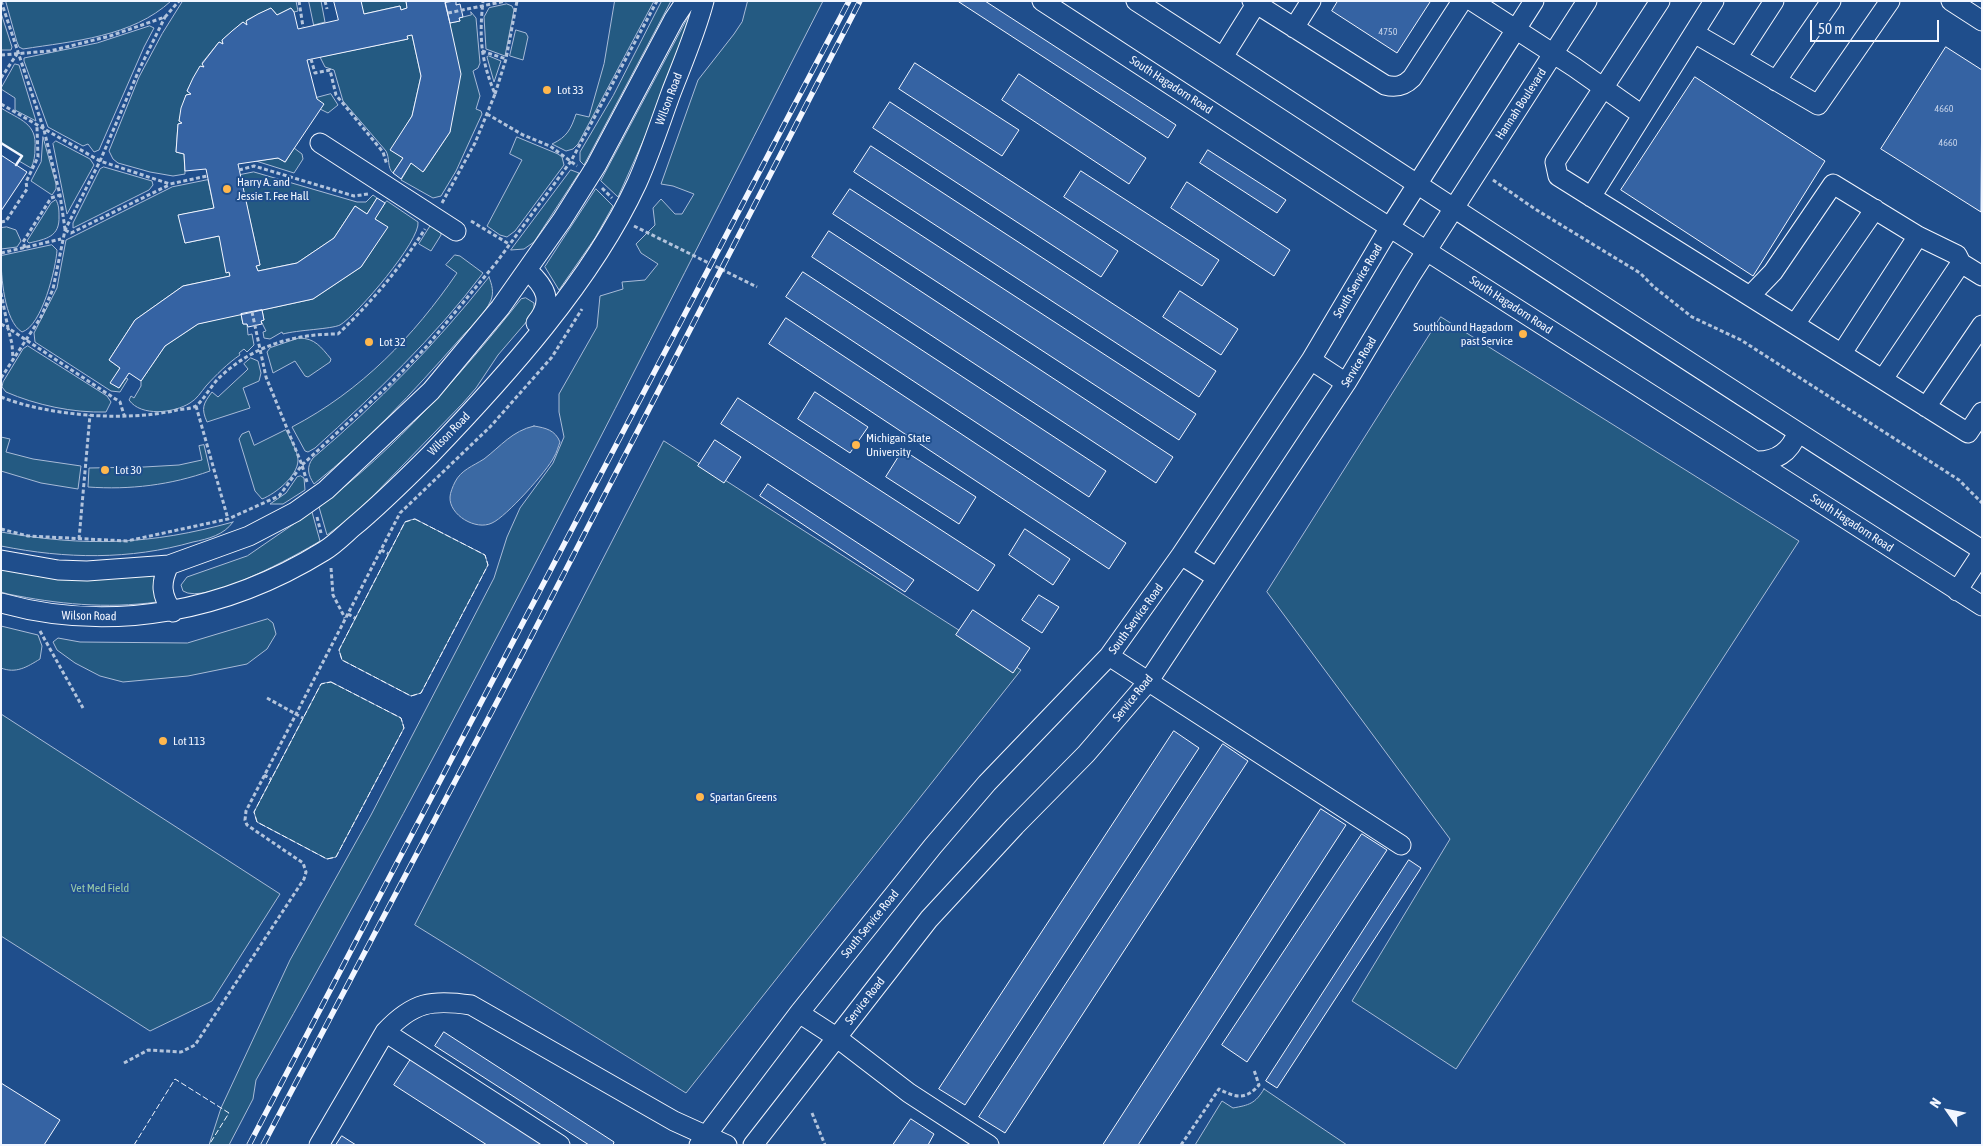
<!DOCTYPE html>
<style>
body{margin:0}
#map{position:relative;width:1983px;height:1146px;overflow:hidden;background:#1f4e8c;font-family:"Asap Condensed",sans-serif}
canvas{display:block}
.frame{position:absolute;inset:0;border:2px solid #f2f6ff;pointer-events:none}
.north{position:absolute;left:1923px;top:1086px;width:50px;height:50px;-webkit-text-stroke:4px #1f4e8c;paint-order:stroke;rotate:303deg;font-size:14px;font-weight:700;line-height:20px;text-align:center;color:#f2f6ff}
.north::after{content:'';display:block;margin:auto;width:18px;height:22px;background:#f2f6ff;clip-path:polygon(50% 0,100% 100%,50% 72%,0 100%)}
.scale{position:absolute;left:1810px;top:20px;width:129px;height:22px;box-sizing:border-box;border:2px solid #f2f6ff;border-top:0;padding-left:6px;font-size:15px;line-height:18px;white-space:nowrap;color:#f2f6ff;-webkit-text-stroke:4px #1f4e8c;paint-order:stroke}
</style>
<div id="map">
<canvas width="1983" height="1146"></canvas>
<div class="frame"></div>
<div class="north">N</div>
<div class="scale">50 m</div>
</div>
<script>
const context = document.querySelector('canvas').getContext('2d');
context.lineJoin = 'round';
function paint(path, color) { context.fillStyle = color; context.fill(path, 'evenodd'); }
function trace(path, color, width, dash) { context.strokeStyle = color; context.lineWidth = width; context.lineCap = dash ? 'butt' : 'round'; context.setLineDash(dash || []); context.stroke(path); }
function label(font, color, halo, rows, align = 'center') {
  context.font = font + ' "Asap Condensed",sans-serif'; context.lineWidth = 4; context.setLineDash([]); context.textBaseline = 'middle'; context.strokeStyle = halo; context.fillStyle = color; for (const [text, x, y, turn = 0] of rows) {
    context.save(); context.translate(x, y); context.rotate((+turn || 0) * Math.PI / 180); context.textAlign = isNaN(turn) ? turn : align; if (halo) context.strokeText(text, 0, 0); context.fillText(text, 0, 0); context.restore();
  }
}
const green = new Path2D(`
 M6 1H171C132 37 74 41 23 49L19 47 17 42Z
 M183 1H296L298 11 294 12 291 8 277 15 271 8 247 20V25L243 22 222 40 223 44 219 42 202 63 204 67H200L187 91 191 94 186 95 179 121 182 123 178 124 176 152 184 154 185 174 173 176 150 172 118 163 113 159 109 151 139 77 162 34Z
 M309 1H321L325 22 314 25Z
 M361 1H406L407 8 401 10 400 6 364 14Z
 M615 1H654L578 144 573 149 566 151 552 144C567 137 571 129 576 114L589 117 604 64Z
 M662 1H671L584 165 580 161V152L613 96Z
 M748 1H823C638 363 457 727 256 1080L253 1099 229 1145H209L221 1108 290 960 371 815 494 578 507 537 520 508 553 463 564 437 559 412V394L597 327 600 296 623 289 622 282 645 280 658 264 641 253 636 244 655 225 653 208 661 199 675 214H682L694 194 673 186 661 184 698 80 734 34 742 22Z
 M507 4 512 6 514 10 505 56 486 49 484 17 489 8Z
 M471 12 476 18 480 63 478 68 473 71 480 96 476 109 481 111 482 114 456 171 441 196 433 198 401 180 411 163 424 171 450 132V23L460 21 459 18 471 15Z
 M1 13 12 47 11 50H1Z
 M690 14 692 16 657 110 618 197 601 181Z
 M150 26 154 28 144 47 99 150 94 152 88 144 83 146 48 127 24 61V58L97 43Z
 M516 30 526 33 528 37 523 60 510 56Z
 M412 35 421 76 412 116 391 150 403 158 393 173C387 168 390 158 386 151L343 101 334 70 325 67 320 57 408 39 407 36Z
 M489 56 501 61 494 82 487 57Z
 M15 64 19 65 36 121 15 110V98L1 89Z
 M331 94 338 105 328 113 320 109 316 98Z
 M1 108C20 120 37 123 35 148 35 156 34 162 31 168L19 161 22 156 1 143Z
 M43 137 56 184V189L52 195 31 181 41 162Z
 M517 137 558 154 562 157 564 165 515 231 507 237 500 235 487 226 522 160 510 154Z
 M56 141 90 159 94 165 67 214 53 144Z
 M294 148 302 154 303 159 294 173 256 161 278 158 285 162Z
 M104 167 152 181 153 185 149 190 73 228V223L100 169Z
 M571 170 579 173 534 242 524 249 511 250Z
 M254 172 357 202H366L373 195 377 198 367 214 355 206 334 238 297 263 258 271 256 266 260 265 240 175Z
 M208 180 214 208 179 215 185 243 219 236 230 276 183 286 135 320 109 360 120 368 111 383 119 388 126 378 128 379 120 392 111 391 35 342 34 333 57 288 66 240 172 187Z
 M596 189 613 206 595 238 559 290 545 267Z
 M56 200C59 205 59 211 59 216 60 237 46 239 29 243L27 241 51 203Z
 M387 201 418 222C421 240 357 315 340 325 332 329 297 330 283 334L282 332 270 339 264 338 263 332 266 331 261 321 264 320 262 310 313 299 361 267 387 227 375 219Z
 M431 225 441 233V235L431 251 419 244Z
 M7 227 16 230 21 241 17 247 1 249V228Z
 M52 245 57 250C56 268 42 326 22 332 4 321 1 276 1 256Z
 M455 255 460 256 483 273C434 338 376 393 315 448L308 452 305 451 292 427C361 391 414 336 457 273L446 265Z
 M489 277C492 285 494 292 491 300 485 315 468 329 458 341 413 392 367 442 314 484 308 475 306 467 313 458 378 403 436 344 489 277Z
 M526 298 534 303V313L498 355 476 388 463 403 372 497 351 517 327 535 319 507C396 448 461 375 521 299Z
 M241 314 243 324H247L248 335 252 334 254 345 247 352 244 349 239 353 240 355C228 363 216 375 206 386 201 392 197 399 190 403 174 413 141 417 129 400L131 396 134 398 141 386V381L165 346 198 324Z
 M1441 317 1799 541 1456 1069 1352 1001 1450 839 1267 592Z
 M299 338C315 338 321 347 331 359L330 362 308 377 305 376 295 361 273 373 267 352 270 348Z
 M28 346 107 396 111 402 106 412C73 413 36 405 6 392L2 387 3 382 23 349Z
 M251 358 258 361 261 373 259 381 243 388 250 408 207 422C201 408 203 404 212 392L218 397 246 371 248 369 244 364Z
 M286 430C290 439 298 451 298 460 298 476 275 494 262 499L255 491 239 439 242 434 249 431 254 445Z
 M1 437 10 439 6 452 33 459 81 466 78 489 41 483 1 471Z
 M664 441 1021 670 686 1093 415 925Z
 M204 445 210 471C171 485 130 490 88 487L89 468 144 467 179 465 202 460 199 446Z
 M301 476 304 478 305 490 283 504H270L286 493 297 477Z
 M312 512 320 541C297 555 205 606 183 591L181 585 187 577 247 556Z
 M415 519 485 555 488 565 421 693 411 696 342 660 339 650 405 522Z
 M233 522C224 535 208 539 193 542 130 560 66 559 1 546V532C86 547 150 545 233 522Z
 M1 569C53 580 102 581 154 575L157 602C106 609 57 604 8 594L1 592Z
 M268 619 273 623 276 634 267 649 247 664 188 676 123 682 100 676 75 663 57 650 53 642 58 638 80 642 187 643Z
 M1 626 38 635 42 646 40 659C27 667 16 674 1 668Z
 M331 682 401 718 404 728 336 857 327 859 257 822 254 812 321 684Z
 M1 714 280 894 212 1001 150 1031 1 936Z
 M1264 1089 1347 1145H1195L1222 1101 1233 1108C1249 1105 1255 1104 1264 1089Z`);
paint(green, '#245a82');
trace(green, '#a8bbd7', 1);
const water = new Path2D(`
 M534 426C546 428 555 430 560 442 558 447 557 452 554 457 547 471 506 517 492 523 476 531 449 515 450 497 450 493 453 486 455 482 461 470 473 466 484 459 501 446 512 431 534 426Z`);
paint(water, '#3b69a3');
trace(water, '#a8bbd7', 1);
const building = new Path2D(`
 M334 1H361L364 14 400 6 401 10 407 8 406 1H445L461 74 450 132 423 172 411 163 401 179 393 173 403 158 390 150 412 116 421 76 412 35 407 36 408 39 307 60 317 99 324 104 285 162 278 158 238 164 260 265 256 266 258 271 297 263 334 238 355 206 367 214 377 198 385 203 375 219 388 227 361 267 313 299 198 324 165 346 141 381 129 373 119 388 110 383 120 368 109 360 135 320 183 286 230 276 229 272 226 273 219 236 185 243 178 215 214 208 206 169 185 171 184 154 176 152 178 124 182 123 179 121 181 108 186 95 191 94 187 91 193 78 200 66 204 67 202 64 219 42 223 44 222 40 232 31 243 22 247 25 246 21 258 14 271 8 277 15 291 8 294 12 298 29 338 20Z
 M456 1V5L460 4 463 17 459 18 460 21 450 23 445 3Z
 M985 1 1176 125 1168 138 959 2Z
 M1338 1H1429L1430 2 1397 53 1332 11Z
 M1946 47 1982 70 1981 212 1881 149Z
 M915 63 1019 130 1002 156 899 89Z
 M1019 74 1146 158 1129 184 1002 100Z
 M1695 77 1825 161 1753 276 1621 190Z
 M890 102 1118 251 1101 277 873 128Z
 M871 146 1216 371 1199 397 854 172Z
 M1208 150 1286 200 1277 213 1200 163Z
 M1 155 27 172 1 211Z
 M1081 171 1219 260 1202 286 1064 197Z
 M1187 182 1290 250 1274 276 1171 208Z
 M850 189 1196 414 1179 440 833 214Z
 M829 231 1173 457 1156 483 812 257Z
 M803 272 1106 471 1089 497 786 297Z
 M1180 291 1238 329 1221 355 1163 317Z
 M262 310 264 320 261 321 262 324 248 327 247 324H243L241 314Z
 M786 318 1126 543 1109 569 769 344Z
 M815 392 868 427 850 453 798 419Z
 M738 398 995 565 978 591 721 424Z
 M715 440 741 457 724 483 698 466Z
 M903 450 976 497 959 524 886 477Z
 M768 484 914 580 905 592 760 496Z
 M1025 529 1070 559 1053 585 1009 555Z
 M1039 595 1059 607 1042 633 1022 620Z
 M973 610 1030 648 1013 673 956 635Z
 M1174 731 1199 748 965 1105 939 1089Z
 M1223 744 1248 761 1005 1133 979 1117Z
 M1321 809 1346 825 1138 1145H1103Z
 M1362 834 1387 850 1247 1062 1222 1045Z
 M1409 860 1421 868 1277 1088 1266 1081Z
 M444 1032 614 1142 613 1145H589L435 1046Z
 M411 1059 544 1145H487L394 1085Z
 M1 1083 60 1120 44 1145H1Z
 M911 1119 934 1134 928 1145H893Z
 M342 1136 356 1145H336Z`);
paint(building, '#3563a3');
trace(building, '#f2f6ff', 1);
const minor = new Path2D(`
 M1042 1 1361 209 1982 606
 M1136 1C1419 184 1698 370 1982 550
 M1252 1 1385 85C1396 88 1404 86 1412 78L1462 1
 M1472 1 1574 67 1642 115
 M1660 1 1555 162 1558 176 1968 433 1982 412
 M1951 1 1982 21
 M1294 28 1311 1
 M1694 33 1818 105 1890 1
 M1223 57 1258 1
 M1737 58 1774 1
 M1776 81 1831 1
 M320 143 456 231
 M1591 197 1714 1
 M527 270C546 287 554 301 536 323
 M1750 296 1773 272 1833 184 1918 236 1957 255 1961 263 1982 276
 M1795 324 1875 209
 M1842 353 1918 236
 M1311 360 1346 383
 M1883 379 1961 263
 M1926 407 1982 325
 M1755 461C1775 462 1790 453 1797 433
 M1181 555 1216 577
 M1 560 58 570 87 571 169 565 249 536 295 512 326 490 431 391 500 308 562 220 596 166 674 19 686 1
 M169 565C160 583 161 596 173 612
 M1957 591 1982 553
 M1 603C112 634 227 611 324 551 334 545 343 536 352 528 380 505 405 480 430 455 505 377 591 282 637 183 650 154 660 123 671 93 683 62 696 32 704 1
 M1109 656 1401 845
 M799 1013 836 1037 909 1093 989 1145
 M385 1032 560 1145
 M319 1145 385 1032C413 1002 432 999 471 1005L674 1121 727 1145
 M699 1145 799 1013 933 846 987 783 1109 656 1181 555 1311 360 1390 227 1534 1
 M753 1145 929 919 1015 826 1086 754 1148 682 1346 383 1411 275 1587 1`);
trace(minor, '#f2f6ff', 21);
trace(new Path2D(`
 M1 1 44 130 60 195 65 229
 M299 1 303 27
 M325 1 327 9
 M448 13 506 1
 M482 51 506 59
 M1 55 50 51 110 36 165 17 179 1
 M311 59 315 73 330 70 336 95 383 152 387 165
 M1 78 17 54
 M495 94 506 59 517 1
 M1 104 100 161 170 184 207 176
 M487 114 523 135 550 146 577 166
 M239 170 254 166 354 196 368 194
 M1493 180 1535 209 1640 273 1654 287 1692 317 1741 340 1959 480 1982 503
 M602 188 612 198
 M442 203 475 143 495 94C481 60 479 38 483 1
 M471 221 509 244
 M1 222 6 221 27 189 26 182 38 157 37 127
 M634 226 757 287
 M65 230 71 233 169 185
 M25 248 23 242 51 198 60 195
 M1 253 61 239
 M1 293 8 328 120 402 124 415
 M252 312 266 377 302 465 307 482
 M1 324 8 328 12 344 13 359
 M1 378 41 317 53 289 65 230 100 161 139 70 165 17
 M1 397C49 416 127 422 177 410 182 409 191 409 196 406 203 401 212 384 220 377 253 346 293 334 338 334 371 303 400 268 425 229
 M196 406 228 519
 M317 517 321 533
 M1 529 28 536 127 541 228 519 279 496 302 465 389 385 427 346 496 263 571 161 657 1
 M79 539 90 415
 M381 550 389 554
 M331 568 333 595 345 618
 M348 614 355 618
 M40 631 83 708
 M267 698 303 718
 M264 775 271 779
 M124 1063 148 1050 181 1052 195 1045 304 879 306 872 303 863 247 825 245 820 246 811 400 513 490 427 552 357 582 309
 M812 1113 825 1145
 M1181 1145 1219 1089C1236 1098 1246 1100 1259 1085L1254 1070`), '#b3c4dc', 3, [4, 2.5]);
trace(minor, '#1f4e8c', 19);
const rail = new Path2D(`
 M249 1145 849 1
 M263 1145 527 645 860 1`);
trace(rail, '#f2f6ff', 5.5);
trace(rail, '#1f4e8c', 4, [11]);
trace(new Path2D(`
 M415 519 485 555 488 565 421 693 411 696 342 660 339 650 405 522Z
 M331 682 401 718 404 728 336 857 327 859 257 822 254 812 321 684Z
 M134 1145 175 1079 229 1113 209 1145`), '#f2f6ff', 1, [6, 2.5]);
trace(new Path2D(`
 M1 143 22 156 16 165`), '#f2f6ff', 2.5);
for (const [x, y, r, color] of [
 [547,90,5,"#ffb74d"],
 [227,189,5,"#ffb74d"],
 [1523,334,5,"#ffb74d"],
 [369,342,5,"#ffb74d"],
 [856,445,5,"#ffb74d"],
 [105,470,5,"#ffb74d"],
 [163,741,5,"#ffb74d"],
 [700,797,5,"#ffb74d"]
]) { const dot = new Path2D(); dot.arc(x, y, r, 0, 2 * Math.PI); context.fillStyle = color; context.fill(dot); trace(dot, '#1f4e8c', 2); }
label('10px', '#c3d1e8', null, [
 ["4750",1388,32],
 ["4660",1944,109],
 ["4660",1948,143]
]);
label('12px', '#f2f6ff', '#1f4e8c', [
 ["South Hagadorn Road",1171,85,33],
 ["Wilson Road",669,99,-69],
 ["Hannah Boulevard",1521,104,-57],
 ["South Service Road",1358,281,-59],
 ["South Hagadorn Road",1511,305,33],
 ["Service Road",1359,362,-59],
 ["Wilson Road",449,434,-46],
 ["South Hagadorn Road",1852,523,33],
 ["Wilson Road",89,616,1],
 ["South Service Road",1136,619,-54],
 ["Service Road",1133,698,-51],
 ["South Service Road",870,924,-51],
 ["Service Road",865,1001,-52]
]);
label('12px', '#f2f6ff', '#1f4e8c', [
 ["Lot 33",557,90],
 ["Harry A. and",237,182],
 ["Jessie T. Fee Hall",237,196],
 ["Southbound Hagadorn",1513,327,"right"],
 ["past Service",1513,341,"right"],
 ["Lot 32",379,342],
 ["Michigan State",866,438],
 ["University",866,452],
 ["Lot 30",115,470],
 ["Lot 113",173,741],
 ["Spartan Greens",710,797]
], 'left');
label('12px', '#97c8a6', '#1f4e8c', [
 ["Vet Med Field",100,888]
]);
</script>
